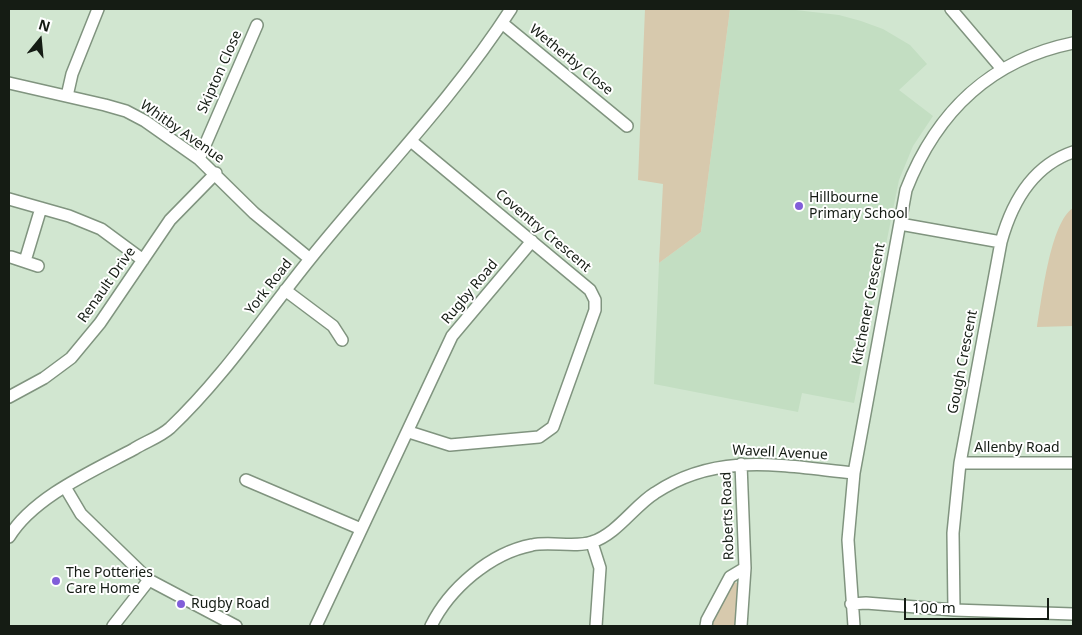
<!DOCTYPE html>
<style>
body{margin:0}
#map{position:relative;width:1082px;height:635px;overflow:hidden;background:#d1e6d0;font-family:"Noto Sans",sans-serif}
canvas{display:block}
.frame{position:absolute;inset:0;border:10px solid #151c14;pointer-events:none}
.north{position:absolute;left:15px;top:15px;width:50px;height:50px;-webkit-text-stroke:4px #fff;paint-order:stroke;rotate:17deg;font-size:14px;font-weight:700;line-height:20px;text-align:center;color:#151c14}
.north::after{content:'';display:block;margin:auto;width:18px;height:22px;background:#151c14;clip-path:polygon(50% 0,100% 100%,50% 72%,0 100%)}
.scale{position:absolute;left:904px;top:598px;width:145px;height:22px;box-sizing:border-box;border:2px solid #151c14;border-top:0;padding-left:6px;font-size:15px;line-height:18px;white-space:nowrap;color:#151c14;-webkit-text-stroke:4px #fff;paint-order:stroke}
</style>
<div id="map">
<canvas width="1082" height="635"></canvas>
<div class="frame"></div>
<div class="north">N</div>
<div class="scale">100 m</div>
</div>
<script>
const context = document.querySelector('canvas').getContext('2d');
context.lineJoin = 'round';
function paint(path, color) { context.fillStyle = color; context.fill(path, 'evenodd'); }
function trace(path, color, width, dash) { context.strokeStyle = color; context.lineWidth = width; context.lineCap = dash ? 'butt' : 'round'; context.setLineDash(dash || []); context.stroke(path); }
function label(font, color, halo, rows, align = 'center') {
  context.font = font + ' "Noto Sans",sans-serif'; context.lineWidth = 4; context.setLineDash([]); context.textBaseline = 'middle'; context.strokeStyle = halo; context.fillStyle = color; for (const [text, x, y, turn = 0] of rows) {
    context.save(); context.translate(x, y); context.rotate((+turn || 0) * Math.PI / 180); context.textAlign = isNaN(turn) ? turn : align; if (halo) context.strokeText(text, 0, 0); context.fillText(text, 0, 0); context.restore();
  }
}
paint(new Path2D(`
 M730 9H787L839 15 861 21 883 29 910 45 927 64 899 90 933 116 913 146 899 180 854 403 802 393 798 412 654 384 659 263 701 232Z`), '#c3dec2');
paint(new Path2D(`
 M645 9H730L701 232 659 263 663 184 638 180Z
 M1073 208V326L1037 327C1042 299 1050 223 1073 208Z
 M733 581 739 584 736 626H710Z`), '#d7c9ad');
const minor = new Path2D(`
 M951 9 1002 69
 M502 23 627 126
 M9 83 105 105 126 111 145 121 199 159 254 213 310 259
 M67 96 72 74 98 9
 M199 159 257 25
 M9 199 69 216 101 229 143 260
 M900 224 1001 242
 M11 257 38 266
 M25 261 41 208
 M285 290 333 326 342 340
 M9 397 44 378 71 358 100 323 170 220 216 173
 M409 432 450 445 539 437 553 427 595 310V300L590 290 411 141
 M960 463H1073
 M246 480 361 529
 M65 487 81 514 149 580 236 626
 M9 537C33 497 93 471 134 449 145 442 160 437 170 428 223 378 264 316 310 259 377 176 453 99 511 9
 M592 543 600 568 596 626
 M851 604 866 603 954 610 1073 614
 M954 610 953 533 960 463 1001 242C1012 202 1032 166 1073 152
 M113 626 149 580
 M316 626 452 336 532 241
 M431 626C449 589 490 553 532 545 550 541 576 548 592 542 617 534 634 506 655 493 718 451 783 466 854 473
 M706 626 707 620 730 577 745 568
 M741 626 745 568 741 464
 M854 626 848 540 854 473 906 190C936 113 990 60 1073 43`);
trace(minor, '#80947f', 14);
trace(minor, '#fff', 11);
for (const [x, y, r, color] of [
 [799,206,5,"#815ed9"],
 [56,581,5,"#815ed9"],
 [181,604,5,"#815ed9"]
]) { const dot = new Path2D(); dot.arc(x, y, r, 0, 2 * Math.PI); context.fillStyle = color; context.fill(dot); trace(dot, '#fff', 2); }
label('14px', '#151c14', '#fff', [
 ["Wetherby Close",571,60,39],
 ["Skipton Close",220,72,-66],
 ["Whitby Avenue",182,132,35],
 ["Coventry Crescent",543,231,40],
 ["Renault Drive",107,285,-55],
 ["York Road",269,287,-52],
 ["Rugby Road",470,292,-50],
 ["Kitchener Crescent",869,304,-79],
 ["Gough Crescent",963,362,-79],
 ["Allenby Road",1017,448],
 ["Wavell Avenue",780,453,3],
 ["Roberts Road",728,516,-92]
]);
label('14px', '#151c14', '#fff', [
 ["Hillbourne",809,198],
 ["Primary School",809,214],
 ["The Potteries",66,573],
 ["Care Home",66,589],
 ["Rugby Road",191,604]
], 'left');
</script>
